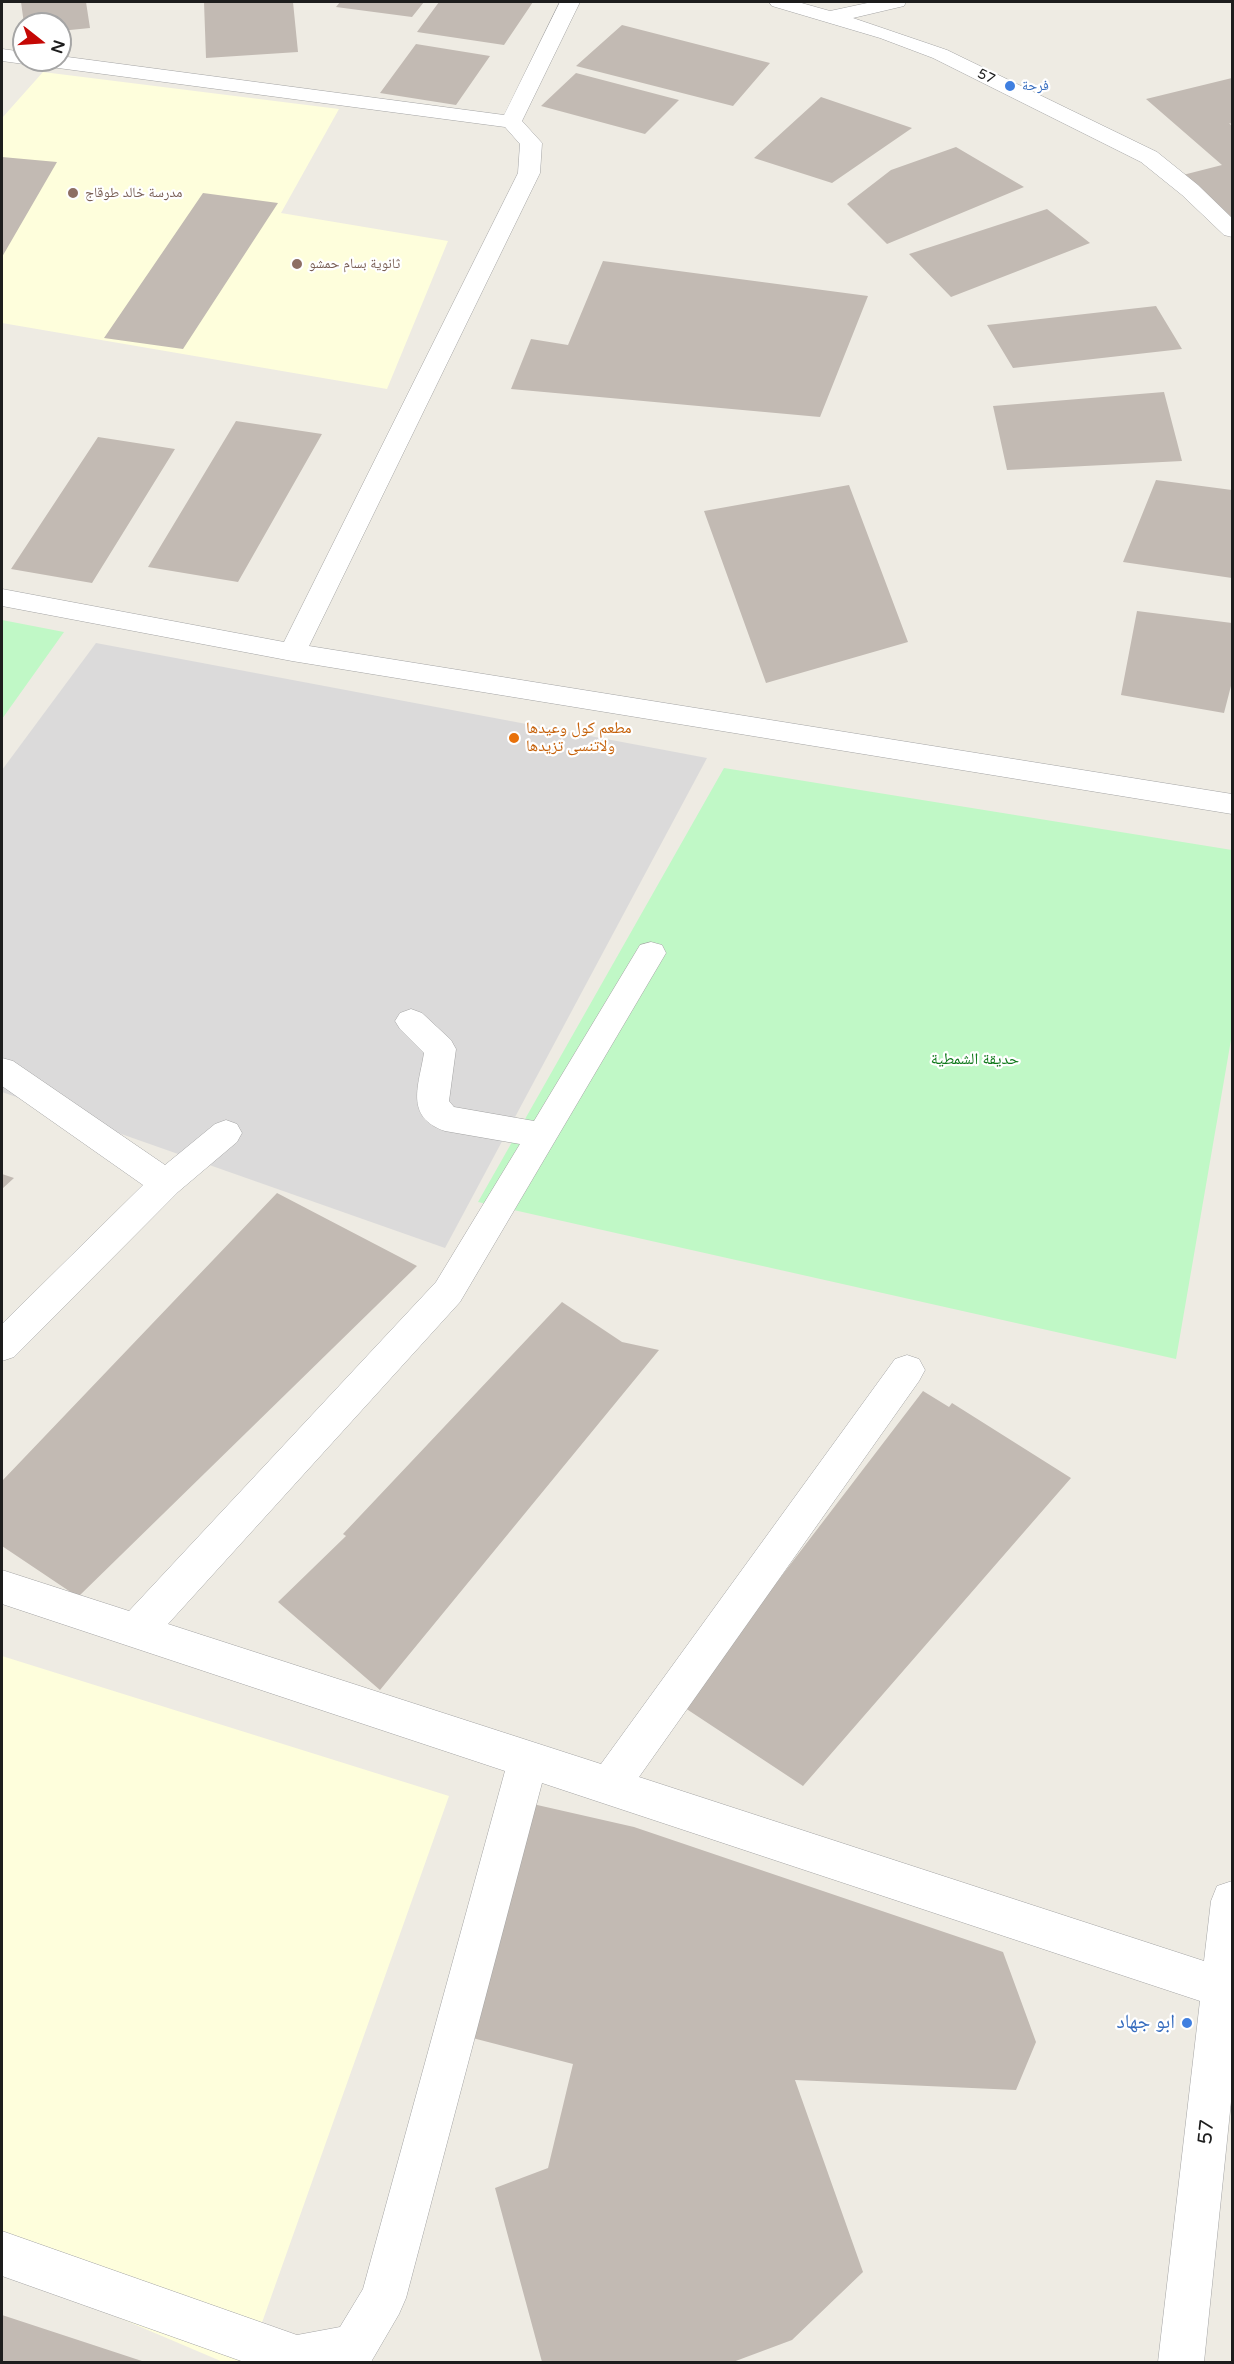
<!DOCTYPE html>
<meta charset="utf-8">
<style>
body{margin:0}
#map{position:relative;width:1234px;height:2364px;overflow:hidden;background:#eeebe3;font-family:"Varela Round",sans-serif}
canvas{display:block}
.frame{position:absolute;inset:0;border:3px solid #1d1d1d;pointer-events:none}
.north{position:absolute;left:12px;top:12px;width:60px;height:60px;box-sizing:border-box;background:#fff;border:2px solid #a5a5a5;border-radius:50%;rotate:107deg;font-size:16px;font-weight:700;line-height:24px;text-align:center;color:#1d1d1d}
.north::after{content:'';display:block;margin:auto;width:21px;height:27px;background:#c50805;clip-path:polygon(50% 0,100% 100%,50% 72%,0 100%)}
</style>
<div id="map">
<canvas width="1234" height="2364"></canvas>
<div class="frame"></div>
<div class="north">N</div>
</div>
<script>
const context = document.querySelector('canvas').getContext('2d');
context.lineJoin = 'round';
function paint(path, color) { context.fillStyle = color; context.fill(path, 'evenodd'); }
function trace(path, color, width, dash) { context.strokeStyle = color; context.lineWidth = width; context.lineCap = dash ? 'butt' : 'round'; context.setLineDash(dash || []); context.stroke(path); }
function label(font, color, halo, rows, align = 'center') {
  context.font = font + ' "Varela Round","Noto Naskh Arabic",sans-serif'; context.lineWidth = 4.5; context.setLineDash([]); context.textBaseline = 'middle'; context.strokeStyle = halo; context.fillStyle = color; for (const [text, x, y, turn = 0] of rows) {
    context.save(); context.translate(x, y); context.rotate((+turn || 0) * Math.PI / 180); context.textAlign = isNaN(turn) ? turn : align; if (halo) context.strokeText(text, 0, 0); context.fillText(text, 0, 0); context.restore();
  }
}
paint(new Path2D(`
 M96 643 707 758 445 1248 2 1092V770Z`), '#dbdada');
paint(new Path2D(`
 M43 72 339 109 281 213 448 241 387 389 2 323V118Z
 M2 1656 449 1796 248 2362H223L2 2268Z`), '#fefedc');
paint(new Path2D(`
 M2 620 64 632 2 719Z
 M724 768 1232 850V1034L1176 1359 478 1202Z`), '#c0f8c6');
paint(new Path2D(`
 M21 2H86L90 28 60 31V24H24Z
 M204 2H293L298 52 206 58Z
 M340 2H424L412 17 336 7Z
 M439 2H533L504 45 417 32Z
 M622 25 770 63 733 106 576 66Z
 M416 44 490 56 456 105 380 93Z
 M576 73 679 100 645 134 541 106Z
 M1232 78V124L1229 123 1232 126V224L1179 176 1222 165 1146 99Z
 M821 97 912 128 832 183 754 158Z
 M956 147 1024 187 887 244 847 204 891 170Z
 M2 157 57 162 2 257Z
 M203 193 278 203 183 349 104 338Z
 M1047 209 1090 243 951 297 909 254Z
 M603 261 868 296 820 417 511 389 531 339 568 345Z
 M1156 306 1182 349 1013 368 987 325Z
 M1164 392 1182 461 1007 470 993 406Z
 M236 421 322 434 238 582 148 567Z
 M98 437 175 449 92 583 11 569Z
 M1156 480 1232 490V578L1123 562Z
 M849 485 908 642 766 683 704 511Z
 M1137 611 1232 623V682L1224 713 1121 695Z
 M2 1174 14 1178 2 1189Z
 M277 1193 417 1266 78 1597 2 1546V1481Z
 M562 1302 622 1342 659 1350 380 1690 278 1602 346 1536 343 1534Z
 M923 1391 949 1407 952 1403 1071 1478 803 1786 682 1706Z
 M524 1802 634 1827 1003 1952 1036 2042 1016 2090 795 2080 863 2272 792 2340 733 2362H542L495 2188 548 2168 573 2064 461 2035Z
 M2 2315 145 2362H2Z`), '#c2bab3');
const minor = new Path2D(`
 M560 2H580L522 121 542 143 540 173 309 646 1232 794V814L292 661 2 606V589L284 642 518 173 520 144 505 127 43 66 36 64 33 60H60V56L504 115Z
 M769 2H798L830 11 872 2H906L904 6 853 18 947 50 1157 152 1198 185 1232 218V237L1224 235 1182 195 1141 162 933 58 880 38 772 6Z
 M2 49 24 52V60H33L24 64 2 61Z
 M651 942 662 945 666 953 460 1302 168 1624 601 1764 895 1359 907 1355 919 1359 925 1370 919 1381 639 1777 1204 1961 1211 1901 1217 1886 1232 1881V2092L1204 2362H1158L1200 2001 542 1783 406 2298 399 2314 371 2362H244L2 2276V2231L297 2335 340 2327 363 2289 505 1771 2 1604V1570L129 1611 436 1282 520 1144 445 1131C404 1117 419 1085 424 1053L400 1029 395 1021 400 1013 411 1009 422 1013 451 1040 456 1049 449 1101 454 1107 534 1121 640 945Z
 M2 1058 13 1061 165 1165 215 1124 226 1120 237 1124 242 1133 237 1142 178 1192 14 1357 2 1361V1324L143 1185 2 1086Z`);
trace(minor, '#a4a4a4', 1);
paint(minor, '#fff');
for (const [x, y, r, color] of [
 [1010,86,6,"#3f7fe0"],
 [73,193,6,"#8d6e63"],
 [297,264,6,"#8d6e63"],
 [514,738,6,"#e8710a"],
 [1187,2023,6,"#3f7fe0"]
]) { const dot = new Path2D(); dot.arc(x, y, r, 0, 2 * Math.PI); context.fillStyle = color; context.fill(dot); trace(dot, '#fff', 2); }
label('14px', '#1d1d1d', '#fff', [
 ["57",986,77,26]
]);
label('14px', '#366cbe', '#fff', [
 ["فرحة",1022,86]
], 'left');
label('14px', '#785e54', '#fff', [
 ["مدرسة خالد طوقاج",85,193],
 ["ثانوية بسام حمشو",309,264]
], 'left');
label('16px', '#c56008', '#fff', [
 ["مطعم كول وعيدها",526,729],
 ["ولاتنسى تزيدها",526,747]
], 'left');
label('16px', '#0e7819', '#fff', [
 ["حديقة الشمطية",975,1060]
]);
label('20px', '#366cbe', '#fff', [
 ["ابو جهاد",1175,2023]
], 'right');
label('20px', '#1d1d1d', '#fff', [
 ["57",1207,2132,-84]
]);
</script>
